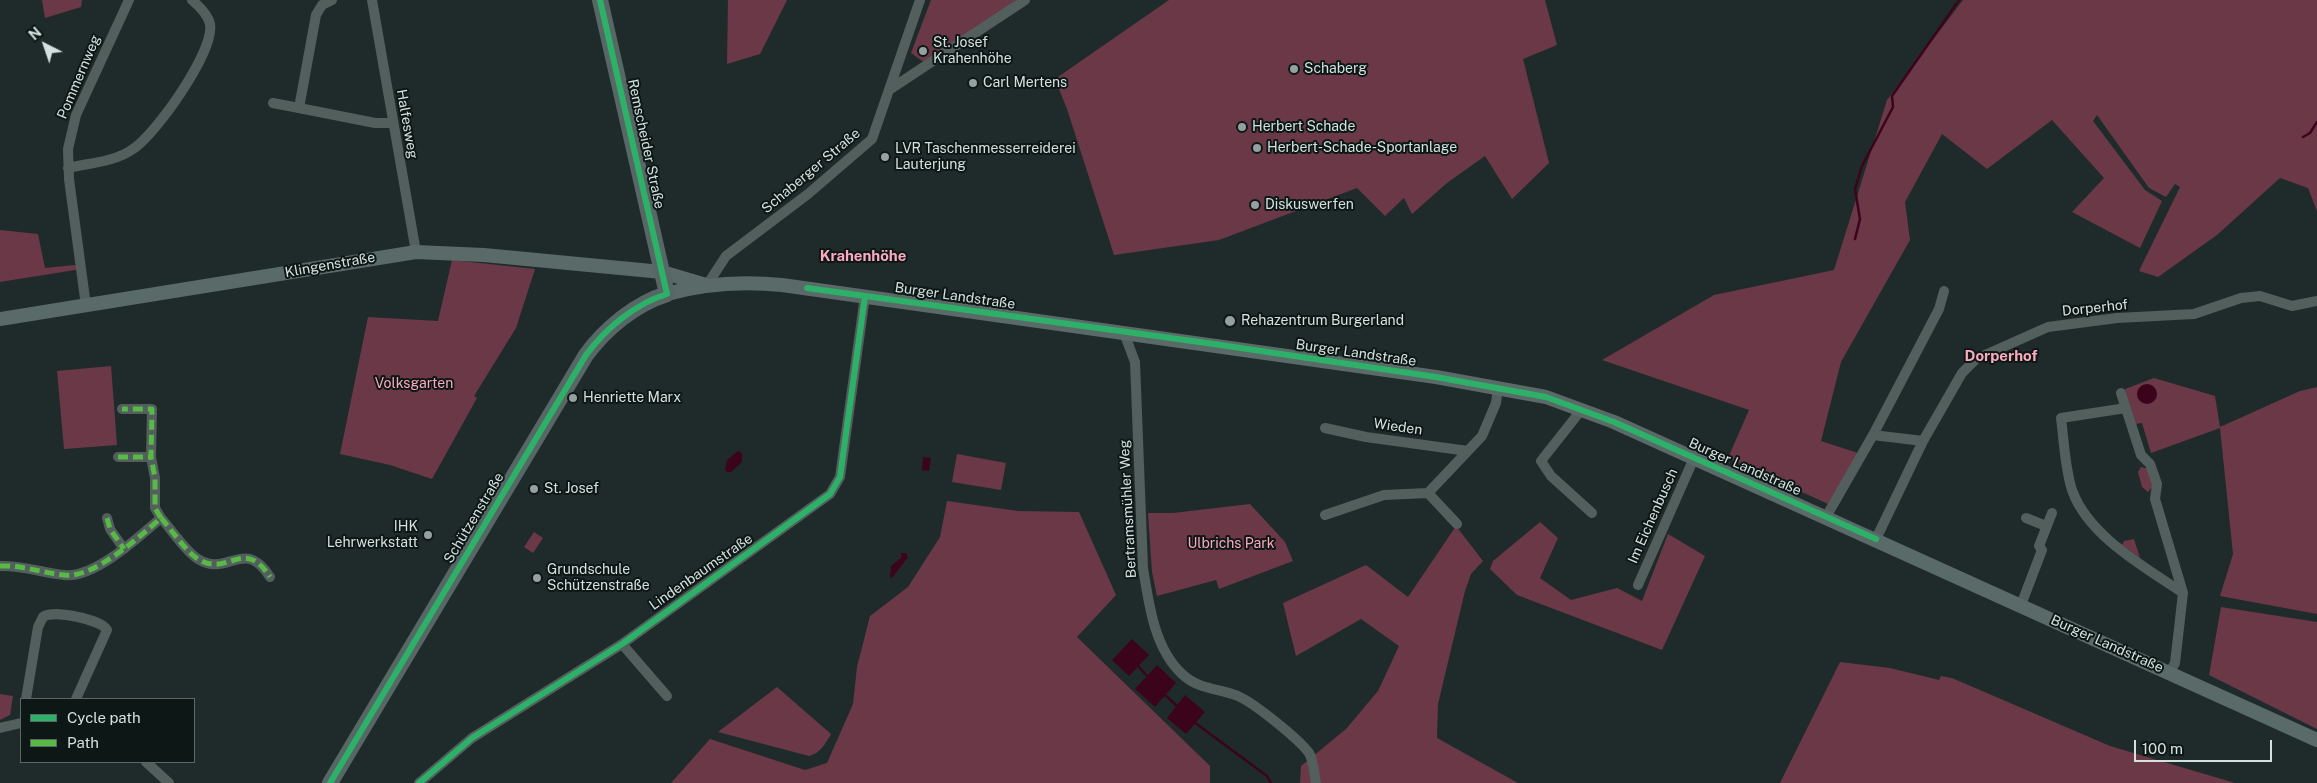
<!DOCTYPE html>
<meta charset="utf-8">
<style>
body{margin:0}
#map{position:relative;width:2317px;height:783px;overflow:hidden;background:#1f2b2a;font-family:"Public Sans",sans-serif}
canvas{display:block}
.legend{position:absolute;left:20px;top:698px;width:175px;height:65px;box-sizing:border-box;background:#0d1715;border:1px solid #5c6866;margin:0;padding:6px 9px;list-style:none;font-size:15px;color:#d3e1df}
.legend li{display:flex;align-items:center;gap:10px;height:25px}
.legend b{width:25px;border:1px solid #5c6866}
.north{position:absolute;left:20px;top:20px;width:50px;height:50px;-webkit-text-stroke:4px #0d1715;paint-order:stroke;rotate:319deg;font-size:14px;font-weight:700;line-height:20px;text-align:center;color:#d3e1df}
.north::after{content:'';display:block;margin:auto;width:18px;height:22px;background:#d3e1df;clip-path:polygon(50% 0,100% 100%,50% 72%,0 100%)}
.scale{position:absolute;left:2134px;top:740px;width:138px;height:22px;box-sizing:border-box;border:2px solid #d3e1df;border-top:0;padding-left:6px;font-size:15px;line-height:18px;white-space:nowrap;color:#d3e1df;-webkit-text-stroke:4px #0d1715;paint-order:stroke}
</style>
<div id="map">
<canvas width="2317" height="783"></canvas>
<ul class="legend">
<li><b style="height:6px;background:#2db169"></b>Cycle path</li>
<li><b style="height:6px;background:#58b947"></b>Path</li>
</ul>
<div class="north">N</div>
<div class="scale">100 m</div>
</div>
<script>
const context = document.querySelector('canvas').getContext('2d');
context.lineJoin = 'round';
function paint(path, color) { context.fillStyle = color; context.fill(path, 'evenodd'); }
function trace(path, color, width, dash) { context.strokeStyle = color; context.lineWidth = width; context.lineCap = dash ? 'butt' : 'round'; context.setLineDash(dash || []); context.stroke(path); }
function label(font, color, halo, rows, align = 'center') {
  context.font = font + ' "Public Sans",sans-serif'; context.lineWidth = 4; context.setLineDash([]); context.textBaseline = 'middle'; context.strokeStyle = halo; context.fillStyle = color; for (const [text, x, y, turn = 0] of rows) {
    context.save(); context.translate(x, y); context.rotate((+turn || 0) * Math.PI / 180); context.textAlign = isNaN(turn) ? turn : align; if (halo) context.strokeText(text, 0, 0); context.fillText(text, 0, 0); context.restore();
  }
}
paint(new Path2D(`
 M42 0H82L81 7 45 18Z
 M728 0H787L760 54 727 64Z
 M931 0H1016L925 63 911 53Z
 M1169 0H1545L1557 45 1523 59 1549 163 1512 199 1485 156 1447 183 1412 214 1404 198 1385 216 1357 188 1219 240 1114 255 1067 109 1055 79Z
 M1963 0H2317V211L2308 188 2280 178 2217 235 2158 277 2139 271 2180 187 2175 184 2166 197 2149 188 2097 115 2093 121 2145 190 2162 201 2140 248 2072 212 2104 178 2052 120 1987 169 1942 134 1905 202 1910 240 1841 362 1821 441 1858 453 1828 504 1728 458 1749 410 1602 360 1714 295 1834 270 1887 100Z
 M0 230 38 234 45 268 74 265 81 267 75 270 0 282Z
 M452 260 535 269 516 328 474 396 477 398 432 479 390 465 340 454 368 317 438 321Z
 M111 366 117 445 64 449 57 371Z
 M2154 378 2215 396 2220 427 2300 391 2317 387V614L2220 596 2233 554 2220 428 2151 453 2142 423 2136 424 2125 389Z
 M957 454 1006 463 1001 490 952 482Z
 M2141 467 2148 469 2154 485 2148 492 2142 487 2138 472Z
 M947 501 1018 511 1079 512 1116 595 1077 637 1210 766V783H671L710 739 805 770 827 763 853 704 857 667 870 616 908 587 940 537Z
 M1250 504 1285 542 1293 561 1219 589 1216 580 1157 596 1152 572 1148 513H1173Z
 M1540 522 1558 538 1540 578 1571 600 1617 588 1642 601 1668 534 1705 556 1662 650 1517 595 1490 569 1493 561Z
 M1456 526 1483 561 1471 574 1465 591 1438 704 1437 738 1518 783H1300L1301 766 1346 729 1378 691 1399 646 1361 619 1296 656 1283 603 1366 565 1408 597Z
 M534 532 543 538 533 553 524 547Z
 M2134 539 2140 558 2122 545 2124 541Z
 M2221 607 2317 622V729L2209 675Z
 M1840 662 1890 668 1939 680 1941 676 1952 678 2110 746 2235 783H1780Z
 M777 687 831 734C825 744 821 753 809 756L718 732Z
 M0 694 13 696 10 715 0 720Z`), '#6b3847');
paint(new Path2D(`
 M2137 394a10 10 0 1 1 20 0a10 10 0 1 1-20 0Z
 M738 451 742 453V462L731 472H727L725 470 727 460Z
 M923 457 931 458 929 471 922 470Z
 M901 553H906L908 557 892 578 890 577 891 566 901 558Z
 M1132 639 1149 655 1129 676 1112 660Z
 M1157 665 1176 683 1155 707 1135 689Z
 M1185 695 1205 712 1186 734 1167 718Z`), '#3b041b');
trace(new Path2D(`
 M2303 137 2310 133 2317 122
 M1855 239 1860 219 1855 189 1862 166 1893 107 1892 96 1959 0
 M1138 666 1149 678
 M1163 693 1179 708
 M1194 722 1267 776 1271 783`), '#3b041b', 2.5);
trace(new Path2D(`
 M332 0 322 5 316 15 299 108 375 123H393
 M372 0 416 252
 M892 88 1025 0
 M273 103 299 108
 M68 168C89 163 115 162 133 149 156 134 215 51 210 24 208 15 199 6 192 0
 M707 285 726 256 808 194 872 139 920 0
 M86 306 69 179 68 149 76 115 129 0
 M1124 333 1135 362 1143 568C1149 604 1154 648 1182 674 1199 690 1218 688 1238 696 1254 703 1299 739 1309 753 1314 761 1314 774 1316 783
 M2121 393 2141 455 2150 464 2157 484 2155 499 2183 593 2175 663 2170 672
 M2126 408 2061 418C2064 442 2065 468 2072 490 2088 536 2145 567 2183 593
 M1582 409 1541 461 1551 476 1592 513
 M1325 428 1366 437 1468 451
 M1873 435 1923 441
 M118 457H151
 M1428 493 1457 524
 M1325 515 1384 495 1428 493 1482 436 1496 403 1498 388
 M1826 517 1873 435 1939 309 1944 291
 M107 518 110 529 124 549
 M161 518C171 529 186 552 198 559 228 578 244 536 270 577
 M2026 518 2046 526
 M1876 539 1923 441 1962 373 1976 359 2048 327 2117 318 2194 314 2241 298 2260 296 2292 306 2317 301
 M0 566C23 565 42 573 64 575 94 579 140 536 161 518L155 508V478L151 457 152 409H122
 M1638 585 1694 458
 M2021 605 2042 550 2039 546 2052 513
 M622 644 667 696
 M26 699 38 627 43 617C53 609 102 620 107 630L76 699
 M0 728 21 723
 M146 762 169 783
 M419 783 472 738 622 644 830 494 840 477 865 296`), '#525f5d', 10);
trace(new Path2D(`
 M667 294C705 283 743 281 782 285L1436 377 1546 397 1614 422 2317 740
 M0 319 416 252 484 255 662 272 706 285`), '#5a6a68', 14);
trace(new Path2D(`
 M330 783 586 355C606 328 635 304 667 294L600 0`), '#566766', 16);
trace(new Path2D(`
 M118 457H151
 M107 518 110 529 124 549
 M161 518C171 529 186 552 198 559 228 578 244 536 270 577
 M0 566C23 565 42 573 64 575 94 579 140 536 161 518L155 508V478L151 457 152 409H122`), '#58b947', 5, [10, 5]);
trace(new Path2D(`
 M807 288 1207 343 1436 377 1546 397 1614 422 1876 539
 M330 783 586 355C606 328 635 304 667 294L600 0
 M419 783 472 738 622 644 830 494 840 477 865 296`), '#2db169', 6);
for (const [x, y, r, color] of [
 [923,51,5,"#94a1a0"],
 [1294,69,5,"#94a1a0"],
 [973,83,5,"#94a1a0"],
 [1242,127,5,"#94a1a0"],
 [1257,148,5,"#94a1a0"],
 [885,157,5,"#94a1a0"],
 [1255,205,5,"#94a1a0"],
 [1230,321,6,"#94a1a0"],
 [573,398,5,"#94a1a0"],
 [534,489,5,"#94a1a0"],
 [428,535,5,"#94a1a0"],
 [537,578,5,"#94a1a0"]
]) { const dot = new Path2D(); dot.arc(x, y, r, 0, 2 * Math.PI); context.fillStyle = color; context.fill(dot); trace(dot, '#0d1715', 2); }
label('14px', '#d3e1df', '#0d1715', [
 ["St. Josef",933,43],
 ["Krahenhöhe",933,59],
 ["Schaberg",1304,69],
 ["Carl Mertens",983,83],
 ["Herbert Schade",1252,127],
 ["Herbert-Schade-Sportanlage",1267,148],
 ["LVR Taschenmesserreiderei",895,149],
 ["Lauterjung",895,165],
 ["Diskuswerfen",1265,205],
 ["Rehazentrum Burgerland",1241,321],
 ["Henriette Marx",583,398],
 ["St. Josef",544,489],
 ["IHK",418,527,"right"],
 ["Lehrwerkstatt",418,543,"right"],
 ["Grundschule",547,570],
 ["Schützenstraße",547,586]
], 'left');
label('14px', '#d3e1df', '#0d1715', [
 ["Pommernweg",79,77,-67],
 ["Halfesweg",407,124,80],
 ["Remscheider Straße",646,144,78],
 ["Schaberger Straße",811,171,-40],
 ["Klingenstraße",330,265,-10],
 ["Burger Landstraße",955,296,8],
 ["Dorperhof",2095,308,-6],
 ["Burger Landstraße",1356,353,8],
 ["Wieden",1398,427,8],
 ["Burger Landstraße",1745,467,24],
 ["Bertramsmühler Weg",1128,509,-93],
 ["Im Eichenbusch",1653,516,-66],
 ["Schützenstraße",474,518,-59],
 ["Lindenbaumstraße",701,572,-35],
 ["Burger Landstraße",2107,644,24]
]);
label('14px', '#fda8bf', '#0d1715', [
 ["Volksgarten",414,384],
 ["Ulbrichs Park",1231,544]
]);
label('bold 15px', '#fcaabf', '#0d1715', [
 ["Krahenhöhe",863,256],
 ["Dorperhof",2001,356]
]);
</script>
